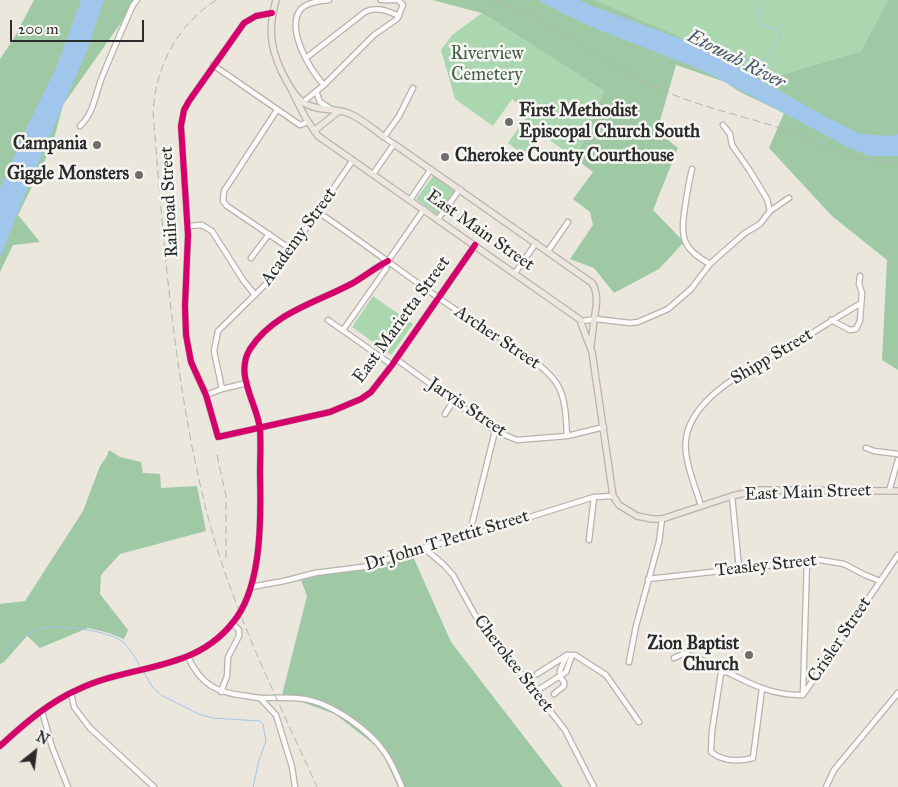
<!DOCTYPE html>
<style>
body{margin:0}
#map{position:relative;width:898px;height:787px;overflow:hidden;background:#ebe7dd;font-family:"IM FELL Great Primer",serif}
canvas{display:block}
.north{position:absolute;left:10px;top:727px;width:50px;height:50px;-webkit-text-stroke:4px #f6f6f2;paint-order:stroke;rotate:29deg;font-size:14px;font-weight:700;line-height:20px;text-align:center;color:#2b2b2b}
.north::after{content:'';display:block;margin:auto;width:18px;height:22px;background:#2b2b2b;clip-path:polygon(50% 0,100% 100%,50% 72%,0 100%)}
.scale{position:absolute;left:10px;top:20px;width:134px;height:22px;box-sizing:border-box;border:2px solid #2b2b2b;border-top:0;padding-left:6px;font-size:15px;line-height:18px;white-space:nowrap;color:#2b2b2b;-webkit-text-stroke:4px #f6f6f2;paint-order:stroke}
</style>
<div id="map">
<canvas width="898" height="787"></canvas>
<div class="north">N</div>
<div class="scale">200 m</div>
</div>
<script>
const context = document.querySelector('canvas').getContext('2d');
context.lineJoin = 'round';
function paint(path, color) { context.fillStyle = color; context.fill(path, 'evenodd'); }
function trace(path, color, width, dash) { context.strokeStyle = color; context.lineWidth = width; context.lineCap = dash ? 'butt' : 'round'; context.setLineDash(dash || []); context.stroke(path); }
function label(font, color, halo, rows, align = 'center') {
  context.font = font + ' "IM FELL Great Primer",serif'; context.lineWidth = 5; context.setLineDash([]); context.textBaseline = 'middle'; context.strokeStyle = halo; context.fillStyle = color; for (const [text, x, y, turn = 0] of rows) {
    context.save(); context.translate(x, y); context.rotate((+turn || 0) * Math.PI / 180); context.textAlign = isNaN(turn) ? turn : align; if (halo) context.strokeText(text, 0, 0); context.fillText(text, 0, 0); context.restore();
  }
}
paint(new Path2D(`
 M595 0H888L861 51 774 77Z
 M482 13 604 91 576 159 541 134 525 156 508 143 529 113 512 99 493 126 455 99 441 50 452 35Z
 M434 175 456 190 438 215 416 199Z
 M373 296 413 324 391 355 352 327Z`), '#abd7b0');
paint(new Path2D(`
 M34 0H137L63 105 52 146 18 215 40 242 13 245 0 272V59L14 38Z
 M432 0H595L774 77 861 51 888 0H898V370L882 360 887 260 832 216 769 148 784 113 740 92 725 82 676 65 657 131 678 148 653 210 684 242 659 269 614 293 594 268 570 259 593 225 590 212 573 199 593 172 576 159 604 91 482 13Z
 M109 450 120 457 141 462 143 473 160 474 161 488 197 486 206 531 120 554 101 575 100 594 128 630 124 639 109 633 88 628 40 648 27 636 4 662 0 664V604L25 601 83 511 100 466 107 456Z
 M411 552 451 642 563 787H398L381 750 335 714 282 695 307 596 301 580Z`), '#9fc8a5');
paint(new Path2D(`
 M81 0H104L88 48 30 182 0 258V188L27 127 56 68Z
 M538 0H579L589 5 684 40 730 63 826 117 860 134 892 136 898 134V156H870L848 147 702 70 599 30 562 13Z`), '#a1c6eb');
trace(new Path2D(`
 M735 65 746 60H764L771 54 780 36 779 30 764 26 758 21 756 15 762 0
 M0 654C11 645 23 636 36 630 53 623 109 630 123 642 130 649 136 659 141 668
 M143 671 153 688 161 695 199 714 212 718 260 721 263 724 266 741 259 760 253 787`), '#a1c6eb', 1);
const minor = new Path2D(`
 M272 13 256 16 244 23 189 101 184 110 181 126 188 235 185 306 186 335 191 362 206 395 218 437 330 412 361 399 371 392 392 365 475 245
 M306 58 365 12C377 6 388 11 399 16
 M213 65 300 125 308 122
 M324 85C310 70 286 30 300 10 307 2 320 1 329 0
 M316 91 320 102 331 109
 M303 102 324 85 374 35 397 19 403 5 398 0H381
 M277 110 224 191 223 201 227 206 292 250
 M723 125 730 134 732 145 750 171 767 199 770 211
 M80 126C94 113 95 95 102 77 112 53 122 29 133 5L137 0
 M692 169C689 181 687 194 685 207 680 237 682 249 710 264
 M373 174 394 144 384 137 399 116 413 88
 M410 200 431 169
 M318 212C367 245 413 281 462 314 487 331 541 359 557 384 566 398 566 419 567 436
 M438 219 460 189
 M188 226 202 225 212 231 243 280 255 295
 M548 251 568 222
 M251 258 269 234
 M515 273 536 243
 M328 320 392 365
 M831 320 850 330 856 329 860 321 862 293 859 284 860 276
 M582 321 596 319 630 323 638 322 668 309 691 289 710 264 721 254 745 233 760 224 770 211 789 198
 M343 330 386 269 388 261 424 209
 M396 359 495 431 517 440 567 436 604 427
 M222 389 214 351 218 331 272 278 353 160
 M206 395 222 389 247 383
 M445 414 454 400
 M866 448 874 451 898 454
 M889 491 898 460
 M732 496 739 568
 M701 506C696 488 683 459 686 439 692 392 764 362 801 340 821 328 840 315 860 304
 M469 536 495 431
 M589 540 594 497
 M424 548 444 565 453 575 475 615 565 730 594 787
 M648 579 820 560 844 564 865 575 880 581
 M251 587 284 581 315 573 370 566 408 552 469 536 594 497 613 496
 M567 655H575L606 675 639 722
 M188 657C201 685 217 693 247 696 252 697 257 698 262 698 276 698 290 697 304 699 331 703 370 730 385 753 392 763 397 775 402 787
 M674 658 685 653C699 659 712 664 725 671 750 684 774 696 803 695L898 555
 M629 662 636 626 659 542 662 519
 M726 672 721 673 712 731 711 752C724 762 738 762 753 758L762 689
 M537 674 567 655
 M560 677V670L567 655
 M221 692 227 676 228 657 239 636V630L232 623
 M535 692 566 672 572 655
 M71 693 74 707 90 728 154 787
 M803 693 807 561
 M554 694 564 686V682L560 677
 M260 698 276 715 292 767 295 787
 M42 711 52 747 68 787
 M0 746C24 724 49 702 79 689 134 663 198 673 237 617 262 581 261 517 260 474 260 459 261 444 260 429 257 403 234 375 250 349 274 312 316 303 353 283 365 276 376 267 388 261
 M826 787 834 770 898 693`);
const major = new Path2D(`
 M276 0C267 32 271 53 287 82 291 89 297 98 304 103 317 111 332 108 345 112 359 116 373 129 384 137
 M291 89 305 117 318 136 582 321 581 323 592 352 613 496 619 505 637 516 652 519H662L732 496 759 490 898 491
 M314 131 339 111
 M394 144 592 283C601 297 594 314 593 329 592 335 592 340 591 345`);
trace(minor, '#b6b3ad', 7);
trace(major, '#b6b3ad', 8);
trace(minor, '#fcfbfa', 4.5);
trace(major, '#ede5de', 5.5);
trace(new Path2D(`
 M216 0C177 26 156 65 153 112 164 248 174 385 208 517 233 612 277 698 317 787
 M492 0C547 18 590 52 639 79 687 105 742 115 793 132 817 140 839 155 864 159 875 161 887 161 898 162
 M217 455 226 496V561`), '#b4b3b2', 1, [8, 4]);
trace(new Path2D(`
 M272 13 256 16 244 23 189 101 184 110 181 126 188 235 185 306 186 335 191 362 206 395 218 437 330 412 361 399 371 392 392 365 475 245
 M0 746C24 724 49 702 79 689 134 663 198 673 237 617 262 581 261 517 260 474 260 459 261 444 260 429 257 403 234 375 250 349 274 312 316 303 353 283 365 276 376 267 388 261`), '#d6006c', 6);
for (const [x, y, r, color] of [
 [509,122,5,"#6e6d69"],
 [97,145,5,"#6e6d69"],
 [445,157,5,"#6e6d69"],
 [139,175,5,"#6e6d69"],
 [749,655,5,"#6e6d69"]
]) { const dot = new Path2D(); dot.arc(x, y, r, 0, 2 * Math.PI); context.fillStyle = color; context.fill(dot); trace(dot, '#f6f6f2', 2); }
label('18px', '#425b48', '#f6f6f2', [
 ["Riverview",487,55],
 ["Cemetery",487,76]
]);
label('bold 18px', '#2b2b2b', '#f6f6f2', [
 ["First Methodist",519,112,"left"],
 ["Episcopal Church South",519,133,"left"],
 ["Campania",87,145],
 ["Cherokee County Courthouse",455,157,"left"],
 ["Giggle Monsters",129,175],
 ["Zion Baptist",739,645],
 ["Church",739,666]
], 'right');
label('18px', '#2b2b2b', '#f6f6f2', [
 ["Railroad Street",170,202,-93],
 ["East Main Street",480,231,35],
 ["Academy Street",299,237,-54],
 ["East Marietta Street",402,320,-54],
 ["Archer Street",497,338,34],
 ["Shipp Street",772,357,-31],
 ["Jarvis Street",467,408,34],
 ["East Main Street",808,493,-2],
 ["Dr John T Pettit Street",447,541,-17],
 ["Teasley Street",766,566,-6],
 ["Crisler Street",840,640,-56],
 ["Cherokee Street",513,664,52]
]);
label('italic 19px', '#455566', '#f6f6f2', [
 ["Etowah River",736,60,27]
]);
</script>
